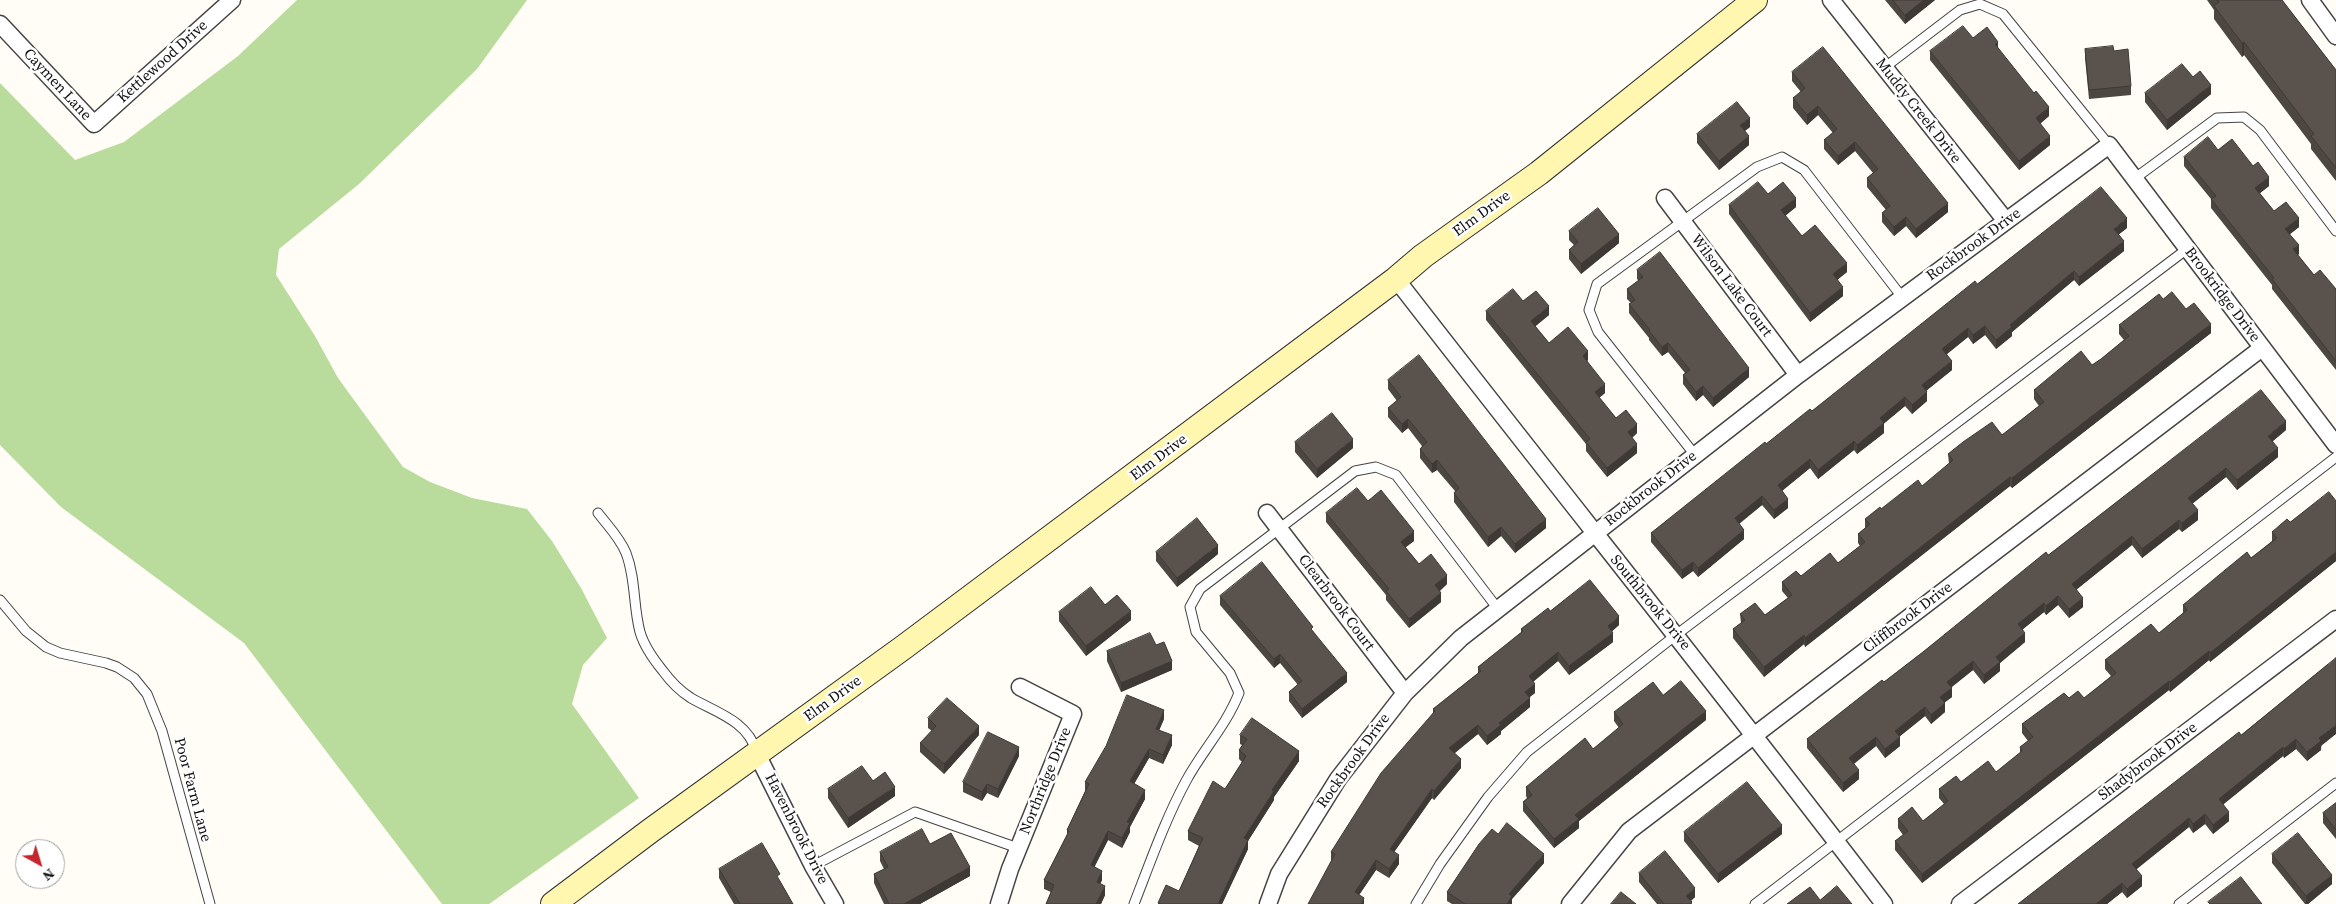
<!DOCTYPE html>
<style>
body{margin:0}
#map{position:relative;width:2336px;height:904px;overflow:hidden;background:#fffdf5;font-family:"Source Serif 4",serif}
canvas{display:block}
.north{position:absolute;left:15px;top:839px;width:50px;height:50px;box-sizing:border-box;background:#fff;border:1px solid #a0a0a0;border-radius:50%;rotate:141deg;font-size:14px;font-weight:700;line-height:20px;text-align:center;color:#111}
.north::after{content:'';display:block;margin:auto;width:18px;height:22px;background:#c4262e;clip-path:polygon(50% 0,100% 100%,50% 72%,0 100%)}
</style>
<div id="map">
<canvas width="2336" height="904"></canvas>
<div class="north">N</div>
</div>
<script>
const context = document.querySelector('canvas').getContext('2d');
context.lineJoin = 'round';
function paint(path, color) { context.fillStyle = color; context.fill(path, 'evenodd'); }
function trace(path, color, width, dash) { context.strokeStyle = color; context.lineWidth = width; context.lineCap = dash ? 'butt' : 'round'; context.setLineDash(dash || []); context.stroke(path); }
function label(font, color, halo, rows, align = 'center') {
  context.font = font + ' "Source Serif 4",serif'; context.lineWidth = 5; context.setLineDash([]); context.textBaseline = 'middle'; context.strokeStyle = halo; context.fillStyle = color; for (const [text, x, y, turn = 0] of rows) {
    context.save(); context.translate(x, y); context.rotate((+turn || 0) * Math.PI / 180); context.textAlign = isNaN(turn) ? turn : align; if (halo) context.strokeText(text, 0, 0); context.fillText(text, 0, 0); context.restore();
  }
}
paint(new Path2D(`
 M297 0H527L477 69 359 184 279 249 276 275 315 336 338 378 403 467 430 482 472 498 527 509 552 541 581 588 607 638 583 665 572 704 639 798 489 904H442L244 643 61 507 0 445V83L75 160 124 142 238 56Z`), '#b9dc9c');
const lane = new Path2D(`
 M1884 68 1960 10 1980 4 2003 14 2109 145
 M2134 179 2217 118 2244 117 2260 130 2336 231
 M1695 455 1598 332 1589 310 1597 284 1757 167 1782 157 1804 170 1902 297
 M598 513C608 526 620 538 626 553 636 579 633 606 640 632 644 646 654 660 663 671 671 682 680 691 691 698 715 712 748 721 756 751
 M0 600 26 631 46 647 60 653 106 663 117 667 134 678 147 694 162 731 210 904
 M813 866 915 812 1018 848
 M1134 904C1150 863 1165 820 1186 781 1202 751 1226 726 1239 693L1230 673 1196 632 1190 607 1200 589 1355 471 1376 467 1396 475 1498 609
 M1416 904 1440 864 1488 797 1527 752 1676 635 2187 249
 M1755 904 2336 457
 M2179 904 2336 783`);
const street = new Path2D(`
 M1831 0 2006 221
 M2310 0 2336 36
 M0 24 94 124 232 0
 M1665 198 1798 375
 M1396 279C1558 488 1724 694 1884 904
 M1267 513 1405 693
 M757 754 813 866 835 904
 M999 904 1010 869 1073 714 1020 687
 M1268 904 1279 874 1338 779 1405 693 1461 638 1798 375 2109 145 2336 445
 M1570 904 1629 831 2262 348
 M1960 904 2336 619`);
const secondary = new Path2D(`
 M553 904 650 831 904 647 1396 279 1423 256 1539 173 1755 0`);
trace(lane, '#444', 11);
trace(street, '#444', 19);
trace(secondary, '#333', 26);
trace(lane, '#fff', 9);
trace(street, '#fff', 16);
trace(secondary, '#fff6b0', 24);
paint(new Path2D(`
 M1885 0H1935L1905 24Z
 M2207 0H2282L2336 70V181L2311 149V144L2244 55 2242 57 2214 19V10Z
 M1973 38 1998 49 2049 116 2040 124 2050 145 2019 170 1930 60V51Z
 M2085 49 2114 51 2131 86V95L2089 99 2085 58Z
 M1792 72 1948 212 1916 238 1906 226 1894 236 1882 222V213L1886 210 1867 187V178L1873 173 1855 151 1838 165 1824 149V140L1833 133 1818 115 1807 125 1793 108V98L1801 92 1792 81Z
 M2193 77 2211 94 2167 130 2145 102V93Z
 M1750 127 1745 131 1749 145 1719 170 1697 143V134Z
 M2218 150 2269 186 2260 193 2274 211 2299 227 2290 234 2299 254 2298 255 2314 275 2336 289V370L2272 289V285L2211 208V199L2184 166V157Z
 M1768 194 1796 207 1785 216 1802 236 1847 272 1837 280 1843 296 1810 322 1729 214V205Z
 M2127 228 2118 235 2124 251 2079 286 2074 280 2012 332V336L1996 349 1985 335 1973 344 1968 337 1947 354 1952 370 1926 391 1927 401 1912 414 1905 406 1884 423V433L1857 454 1854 450 1818 479 1810 468 1782 491 1788 508 1774 519 1762 505 1739 524 1744 539 1698 577 1693 571 1682 579 1651 542V533L1766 444 1812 411 1977 284Z
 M1569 231 1619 243 1581 274 1569 259V250L1574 245 1569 240Z
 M1637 270 1749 377 1713 407 1703 395 1696 401 1683 384V375L1685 373 1668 352 1662 356 1649 340V338L1629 313V304L1631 303 1627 299V289L1639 281 1637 279Z
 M2163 299 2186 309 2211 333 2012 488 2010 486 1805 647 1804 644 1764 677 1733 638V629L1741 623 1740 614 1765 615 1788 598 1782 591V582L1801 576 1838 563 1860 546 1858 543V534L1865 528V519L1922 486 1949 464 1948 454 2002 435 2039 406 2034 399V390L2092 365 2101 359 2124 340 2119 334V325Z
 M1486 311 1549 315 1535 326 1549 343 1588 360 1587 361 1605 393 1599 398 1616 418 1637 433 1632 438 1637 453 1607 477 1586 451V444L1486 320Z
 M1388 380 1546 528 1515 553 1501 536 1488 547 1454 502V493L1455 491 1437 470 1432 473 1420 458V449L1422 446 1408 428 1402 433 1388 417V408L1397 401 1388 389Z
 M2286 430 2273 441 2278 457 2237 490 2226 477 2192 504 2198 520 2182 532 2179 529 2142 558 2132 545 2076 590 2083 607 2069 618 2058 605 2046 615 2044 612 2022 630 2025 642 2000 663V671L1984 684 1973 670 1951 687 1952 697 1945 702V712L1931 724 1925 716 1899 737 1900 746 1885 758 1876 746 1854 764 1859 779 1843 792 1807 748V739L1884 682 2048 555Z
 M1295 442 1353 448 1317 478 1295 452Z
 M1368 501 1414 541 1405 547 1419 564 1447 584 1440 591 1441 602 1409 628 1386 600V595L1326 522V513Z
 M2336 501V561L2210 662 2209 660 2170 692 2169 690 1922 883 1895 850V841L1903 835 1898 828V819L1923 821 1944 804 1939 798V789L1996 772 2020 753V747L2028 741 2022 733V724L2069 698H2084L2111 676 2105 669V660L2159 633 2183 613V605L2251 558 2272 541V532L2290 522Z
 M1156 552 1218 554 1177 587 1156 561Z
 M1220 596 1313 631 1347 682 1302 718 1289 701V692L1298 685 1280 663 1274 668 1220 605Z
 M1105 605 1131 620 1086 656 1059 621V612Z
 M1550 611 1619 625 1612 631 1613 642 1569 675 1558 661 1533 682 1535 693 1529 697 1530 707 1501 731V734L1487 745 1478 734 1454 753 1461 768 1434 800 1432 798 1394 852 1399 864 1389 878 1376 870 1359 895 1364 904 1331 861V852L1433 713V709L1478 673V667L1521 633V629Z
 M1156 645 1172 670 1121 692 1107 661V651Z
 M2328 664 2321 750 2307 761 2296 749 2284 758 2283 756 2223 804 2229 821 2213 834 2205 824 2193 833 2189 827 2136 869 2142 886 2127 898 2122 892 2107 904H2018L2241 735Z
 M1663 695 1706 720 1579 821V828L1554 848 1523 811V802L1527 798 1526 796V787L1593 749 1619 728 1614 721V712Z
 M928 718 979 735 944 774 920 752V743L932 731 928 728Z
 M1164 719 1159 730 1172 745 1163 764 1149 758 1134 784 1145 799 1130 827V832L1122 848 1108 840 1094 867 1102 880 1100 884 1105 895 1101 904H1046L1051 892 1044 889V880L1067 835V830L1085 791V782Z
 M1240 735 1299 761 1274 797V800L1248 841V849L1222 904H1158V903L1179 891 1199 846 1188 840V831L1225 789 1242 762 1239 759V750L1242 745 1240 744Z
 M1019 756 998 798 987 793 982 801 963 792V782Z
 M873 781 895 796 848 828 828 798V789Z
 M2336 803V839L2323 823V813Z
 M1684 832 1782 834 1718 883 1684 841Z
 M1498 834 1544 863 1512 899V904H1452L1447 901V892Z
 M880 852 970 876 920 904H884L874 883V874L884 869 880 861Z
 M2272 854 2332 884 2308 904H2305L2272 863Z
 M719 869 780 881 793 904H734L719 878Z
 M1639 873 1695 897 1691 901 1692 904H1657L1639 882Z`), '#4d4742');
paint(new Path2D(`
 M1924 0H1935L1905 24V15Z
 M1998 42V51L1995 44Z
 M2244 42V55L2242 57V43Z
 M2211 85V94L2167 130V120Z
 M1818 106V115L1807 125V115Z
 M2049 107V116L2036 127V118Z
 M1750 118V127L1740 134V125Z
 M1749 136V145L1719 170V161Z
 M2050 136V145L2019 170V161Z
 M1855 142V151L1838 165V156Z
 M2269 177V186L2255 197V188Z
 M1796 198V207L1781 219V210Z
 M1948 203V212L1916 238V229Z
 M1906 217V226L1894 236V227Z
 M2127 218V228L2114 238V229Z
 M2299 218V227L2285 238V229Z
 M1619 234V243L1581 274V264Z
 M2124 241V251L2079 286V277Z
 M2299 245V254L2293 258V249Z
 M1847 263V272L1833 283V274Z
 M2074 271V280L2012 332V336L1996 349V340L2010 325Z
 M1843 287V296L1810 322V313Z
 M1549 306V315L1531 330V321Z
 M2211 324V333L2012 488V478Z
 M1985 326V335L1973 344V335Z
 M1968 328V337L1942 358V349Z
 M1668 343V352L1662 356V347Z
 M1588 351V360L1583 365V356Z
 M1952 361V370L1922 394V385Z
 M1749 368V377L1713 407V398Z
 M1605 384V393L1595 401V392Z
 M1703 386V395L1696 401V392Z
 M1927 392V401L1912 414V405Z
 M1905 397V406L1880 427V418Z
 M1408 419V428L1402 433V424Z
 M2286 421V430L2268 445V436Z
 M1884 423V433L1857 454V445Z
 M1637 424V433L1628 441V432Z
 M1353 439V448L1317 478V469Z
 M1854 441V450L1818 479V470Z
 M1637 444V453L1607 477V468Z
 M2278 448V457L2237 490V480Z
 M1810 459V468L1778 494V485Z
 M1437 460V470L1432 473V464Z
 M2226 468V477L2188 507V498Z
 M2010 477V486L1805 647V638Z
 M1762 496V505L1735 527V518Z
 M1788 499V508L1774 519V510Z
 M2198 510V520L2182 532V523Z
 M1546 519V528L1515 553V544Z
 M2179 520V529L2142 558V549Z
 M1501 527V536L1488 547V537Z
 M1744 530V539L1698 577V568Z
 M1414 531V541L1401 551V542Z
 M2132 536V545L2072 593V584Z
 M1218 545V554L1177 587V578Z
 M2336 552V561L2210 662V653Z
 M1693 562V571L1682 579V570Z
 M1447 575V584L1435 594V585Z
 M1441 593V602L1409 628V619Z
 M2058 596V605L2046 615V606Z
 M2083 598V607L2069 618V609Z
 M2044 603V612L2018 633V624Z
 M1131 611V620L1086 656V646Z
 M1619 616V625L1608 635V626Z
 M1613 633V642L1569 675V666Z
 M2025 633V642L2000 663V671L1984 684V675L1996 657Z
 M1804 635V644L1764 677V667Z
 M2209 651V660L2170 692V682Z
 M1558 652V661L1529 685V676Z
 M1280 654V663L1274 668V659Z
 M1172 661V670L1121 692V683Z
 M1973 661V670L1947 691V682Z
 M1347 673V682L1302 718V709Z
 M2169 681V690L1922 883V874Z
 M1535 684V693L1525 701V692Z
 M1952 688V697L1940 706V697Z
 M1530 698V707L1501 731V734L1487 745V736L1499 723Z
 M1945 703V712L1931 724V715Z
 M1925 707V716L1895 740V731Z
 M1164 710V719L1156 738V729Z
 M1706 711V720L1579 821V828L1554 848V839L1575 815Z
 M1478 725V734L1449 758V748Z
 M2336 725V734L2321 746V750L2307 761V752L2319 738Z
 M979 726V735L944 774V764Z
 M1172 735V745L1163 764V755Z
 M1876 737V746L1849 767V758Z
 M1900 737V746L1885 758V749Z
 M2296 739V749L2284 758V749Z
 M1019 747V756L998 798V789Z
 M2283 747V756L2219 808V799Z
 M1149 749V758L1130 791V781Z
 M1299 751V761L1274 797V800L1248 841V849L1222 904H1218L1244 838 1272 790Z
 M1461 759V768L1434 800V791Z
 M1859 770V779L1843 792V783Z
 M987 784V793L982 801V792Z
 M895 787V796L848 828V818Z
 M1432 789V798L1390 858V849Z
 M1145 790V799L1130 827V832L1122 848V838L1127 822Z
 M2229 812V821L2213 834V825Z
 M2205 814V824L2193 833V824Z
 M2189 818V827L2132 873V864Z
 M1782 825V834L1718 883V874Z
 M1108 831V840L1091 874V865Z
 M1544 854V863L1512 899V904H1507L1509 894Z
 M1399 855V864L1389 878V869Z
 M1376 860V870L1355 901V892Z
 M970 867V876L920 904H904Z
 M1102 871V880L1097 891V882Z
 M2332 875V884L2308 904H2306V896Z
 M2142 876V886L2127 898V889Z
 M2122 883V892L2107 904H2096Z
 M1105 886V895L1101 904H1096Z
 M1695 888V897L1687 904 1686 896Z
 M1364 898V904H1361Z`), '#3f3936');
const building = new Path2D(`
 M1893 0H1924L1905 15Z
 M2217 0H2282L2336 70V168L2311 136 2314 134 2244 42 2242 43 2214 6 2219 2Z
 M1963 26 1973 38 1987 27 1998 42 1995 44 2034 93 2036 91 2049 107 2036 118 2050 136 2019 161 1930 51Z
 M2113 46 2114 51 2128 49 2131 86 2089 90 2085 49Z
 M1823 47 1948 203 1916 229 1906 217 1894 227 1882 213 1890 206 1867 178 1878 169 1855 142 1838 156 1824 140 1837 129 1818 106 1807 115 1793 98 1805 88 1792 72Z
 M2182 64 2193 77 2200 71 2211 85 2167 120 2145 93Z
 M1737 102 1750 118 1740 125 1749 136 1719 161 1697 134Z
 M2208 137 2218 150 2232 139 2253 166 2258 162 2269 177 2255 188 2274 211 2286 202 2299 218 2285 229 2299 245 2293 249 2314 275 2320 270 2336 289V361L2272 279 2274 278 2211 199 2216 196 2184 157Z
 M1758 182 1768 194 1783 182 1796 198 1781 210 1802 236 1815 225 1847 263 1833 274 1843 287 1810 313 1729 205Z
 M2101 187 2127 218 2114 229 2124 241 2079 277 2074 271 2010 325 2012 327 1996 340 1985 326 1973 335 1968 328 1942 349 1952 361 1922 385 1927 392 1912 405 1905 397 1880 418 1884 423 1857 445 1854 441 1818 470 1810 459 1778 485 1788 499 1774 510 1762 496 1735 518 1744 530 1698 568 1693 562 1682 570 1651 533 1765 442 1766 444 1810 409 1812 411 1975 281 1977 284Z
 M1598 208 1619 234 1581 264 1569 250 1578 242 1569 231Z
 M1660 252 1749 368 1713 398 1703 386 1696 392 1683 375 1690 370 1668 343 1662 347 1649 331 1650 330 1629 304 1635 300 1627 289 1643 277 1637 270Z
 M1513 289 1523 301 1536 291 1549 306 1531 321 1549 343 1568 327 1588 351 1583 356 1605 384 1595 392 1616 418 1626 410 1637 424 1628 432 1637 444 1607 468 1586 442 1590 439 1486 311Z
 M2172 292 2186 309 2194 303 2211 324 2012 478 2010 477 1805 638 1804 635 1764 667 1733 629 1745 620 1740 614 1755 603 1765 615 1792 595 1782 582 1796 571 1801 576 1830 553 1838 563 1865 542 1858 534 1870 524 1865 519 1880 507 1881 509 1918 480 1922 486 1953 460 1948 454 1963 442 1992 422 2002 435 2044 402 2034 390 2081 351 2092 365 2101 359 2129 336 2119 325 2159 294 2163 299Z
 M1419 355 1546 519 1515 544 1501 527 1488 537 1454 493 1459 488 1437 460 1432 464 1420 449 1427 442 1408 419 1402 424 1388 408 1401 397 1388 380Z
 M2261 390 2286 421 2268 436 2278 448 2237 480 2226 468 2188 498 2198 510 2182 523 2179 520 2142 549 2132 536 2072 584 2083 598 2069 609 2058 596 2046 606 2044 603 2018 624 2025 633 1996 657 2000 662 1984 675 1973 661 1947 682 1952 688 1940 697 1945 703 1931 715 1925 707 1895 731 1900 737 1885 749 1876 737 1849 758 1859 770 1843 783 1807 739 1882 680 1884 682 1923 652 2046 552 2048 555Z
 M1332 413 1353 439 1317 469 1295 442Z
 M1357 488 1368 501 1381 490 1414 531 1401 542 1419 564 1431 554 1447 575 1435 585 1441 593 1409 619 1386 591 1389 589 1326 513Z
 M2329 492 2336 501V552L2210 653 2209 651 2170 682 2169 681 1922 874 1895 841 1908 831 1898 819 1912 807 1923 821 1948 801 1939 789 1956 776 1961 782 1988 761 1996 772 2022 751 2020 747 2033 737 2022 724 2064 693 2069 698 2078 691 2084 698 2116 673 2105 660 2151 624 2159 633 2187 610 2183 605 2219 575 2247 552 2251 558 2277 538 2272 532 2287 519 2290 522Z
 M1197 518 1218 545 1177 578 1156 552Z
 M1262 562 1313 627 1311 629 1347 673 1302 709 1289 692 1302 681 1280 654 1274 659 1220 596Z
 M1590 580 1619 616 1608 626 1613 633 1569 666 1558 652 1529 676 1535 684 1525 692 1530 698 1499 723 1501 725 1487 736 1478 725 1449 748 1461 759 1434 791 1432 789 1390 849 1399 855 1389 869 1376 860 1355 892 1364 898 1361 904H1308L1335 854 1331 852 1381 773 1435 711 1433 709 1481 671 1478 667 1523 631 1521 629 1548 608 1550 611Z
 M1091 587 1105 605 1117 595 1131 611 1086 646 1059 612Z
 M1150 633 1156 645 1164 642 1172 661 1121 683 1107 651Z
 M2336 658V725L2319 738 2321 741 2307 752 2296 739 2284 749 2283 747 2219 799 2229 812 2213 825 2205 814 2193 824 2189 818 2132 864 2142 876 2127 889 2122 883 2096 904H2018L2239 732 2241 735Z
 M1681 681 1706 711 1575 815 1579 819 1554 839 1523 802 1532 795 1526 787 1585 738 1593 749 1623 724 1614 712 1653 682 1663 695Z
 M1127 695 1164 710 1156 729 1172 735 1163 755 1149 749 1130 781 1145 790 1127 822 1130 823 1122 838 1108 831 1091 865 1102 871 1097 882 1105 886 1096 904H1046L1054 885 1044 880 1069 831 1067 830 1089 784 1085 782 1106 746Z
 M947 698 979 726 944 764 920 743 936 726 928 718Z
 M1252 718 1299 751 1272 790 1274 791 1244 838 1248 840 1218 904H1161L1158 903 1166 885 1179 891 1203 838 1188 831 1213 781 1225 789 1246 756 1239 750 1247 739 1240 735Z
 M988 732 1019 747 998 789 987 784 982 792 963 782Z
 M862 766 873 781 885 772 895 787 848 818 828 789Z
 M1747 782 1782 825 1718 874 1684 832Z
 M2336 803V830L2323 813Z
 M1507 823 1544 854 1509 894 1512 896 1507 904H1465L1447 892 1479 844 1492 829 1498 834Z
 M922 829 930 844 951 833 970 867 904 904H889L874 874 888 867 880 852Z
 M2298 833 2332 875 2306 896 2272 854Z
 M762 843 780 874 777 876 793 904H740L719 869Z
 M1665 851 1695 888 1686 896 1692 902 1690 904H1664L1639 873Z
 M2241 877 2262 904H2210L2208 902Z
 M1837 886 1852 904H1787L1810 887 1820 900Z
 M1621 892 1636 904H1611Z`);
paint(building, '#5a524d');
trace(building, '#3f3936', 1);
label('15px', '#111', '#fff', [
 ["Kettlewood Drive",163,62,-42],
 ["Caymen Lane",57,85,47],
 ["Muddy Creek Drive",1918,111,52],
 ["Elm Drive",1482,214,-36],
 ["Rockbrook Drive",1974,245,-36],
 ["Wilson Lake Court",1731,286,53],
 ["Brookridge Drive",2222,295,53],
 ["Elm Drive",1159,458,-37],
 ["Rockbrook Drive",1651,489,-38],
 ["Clearbrook Court",1336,603,53],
 ["Southbrook Drive",1650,603,51],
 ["Cliffbrook Drive",1908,618,-37],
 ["Elm Drive",833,699,-36],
 ["Rockbrook Drive",1354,761,-54],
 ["Shadybrook Drive",2148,762,-37],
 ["Northridge Drive",1046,781,-68],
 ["Poor Farm Lane",192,790,75],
 ["Havenbrook Drive",796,829,63]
]);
</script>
